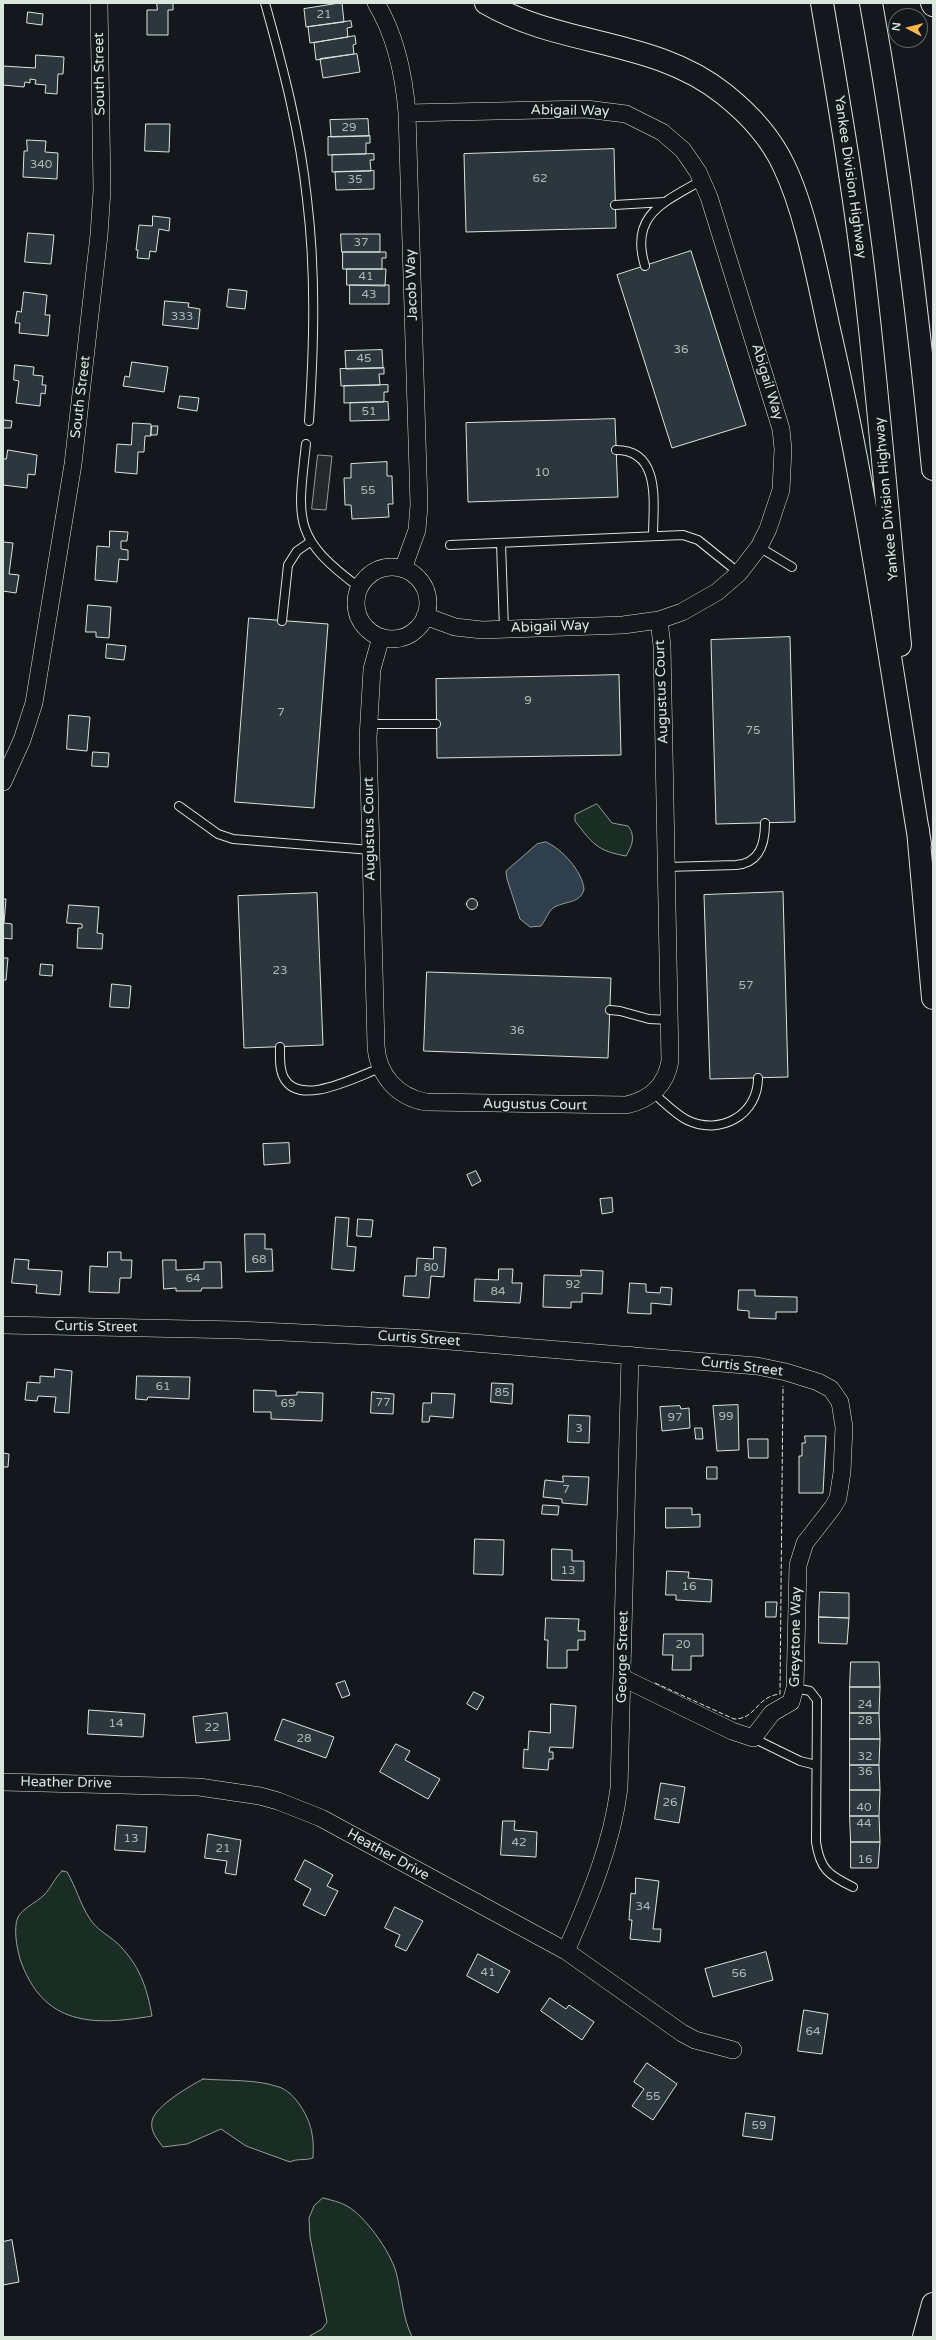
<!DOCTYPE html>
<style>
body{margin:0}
#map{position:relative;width:936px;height:2340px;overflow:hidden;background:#14181c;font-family:"Varela Round",sans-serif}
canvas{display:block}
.frame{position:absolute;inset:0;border:4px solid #d8e6dc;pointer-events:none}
.north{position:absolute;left:888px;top:8px;width:40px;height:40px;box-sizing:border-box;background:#14181c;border:1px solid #626a69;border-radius:50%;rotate:277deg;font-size:11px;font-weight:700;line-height:16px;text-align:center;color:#d8e6dc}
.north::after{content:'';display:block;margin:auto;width:14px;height:18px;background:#ffb74d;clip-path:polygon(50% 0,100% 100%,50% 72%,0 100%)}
</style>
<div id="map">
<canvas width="936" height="2340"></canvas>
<div class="frame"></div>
<div class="north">N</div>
</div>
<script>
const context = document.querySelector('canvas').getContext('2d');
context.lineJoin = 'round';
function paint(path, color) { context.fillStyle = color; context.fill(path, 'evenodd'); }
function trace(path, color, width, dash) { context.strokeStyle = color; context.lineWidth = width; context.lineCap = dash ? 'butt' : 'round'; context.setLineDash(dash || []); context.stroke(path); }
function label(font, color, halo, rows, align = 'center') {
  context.font = font + ' "Varela Round",sans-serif'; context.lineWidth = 3; context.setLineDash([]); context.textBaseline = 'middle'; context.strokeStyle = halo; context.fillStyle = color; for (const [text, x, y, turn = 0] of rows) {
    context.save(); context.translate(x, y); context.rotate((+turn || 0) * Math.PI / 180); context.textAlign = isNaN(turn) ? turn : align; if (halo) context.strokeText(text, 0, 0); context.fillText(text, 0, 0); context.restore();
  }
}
const green = new Path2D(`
 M597 804 612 823 628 826C636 836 632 846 626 856 597 851 592 843 575 821V815Z
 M62 1871 67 1872C76 1887 80 1904 90 1919 96 1929 108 1935 117 1943 139 1964 147 1987 152 2016 93 2026 43 2026 20 1959 17 1948 13 1928 18 1917 24 1907 36 1903 44 1895 51 1888 54 1879 62 1871Z
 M203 2079C227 2081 256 2079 279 2087 295 2092 310 2118 312 2134 314 2142 313 2150 313 2158 304 2161 298 2158 290 2162L246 2146 221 2129 187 2144 163 2147C157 2139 150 2131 152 2121 155 2106 190 2086 203 2079Z
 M323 2198C331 2200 340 2202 347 2206 365 2216 390 2251 396 2272 402 2294 402 2316 412 2337H308L322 2329 327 2322 310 2237 309 2218 314 2206Z`);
paint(green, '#1a2d24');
trace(green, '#939e99', 1);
const parking = new Path2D(`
 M318 455 332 456 326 510 312 509Z`);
paint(parking, '#24282b');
trace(parking, '#939e99', 1);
const water = new Path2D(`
 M546 842C562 849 582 871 584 889 581 904 563 901 553 908 548 912 545 921 541 926L530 927 520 919 507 879 506 871 537 844Z`);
paint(water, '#2f3f4d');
trace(water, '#939e99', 1);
const building = new Path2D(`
 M157 3H173V10H168V35H147V10H157Z
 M342 3 344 22 306 27 304 9Z
 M28 12 43 14 42 25 27 23Z
 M351 21 352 27 347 28 348 37 310 43 308 27Z
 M355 36 356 44 353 45 354 54 316 60 314 43Z
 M357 54 360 72 323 78 320 59Z
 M36 55 64 57 63 74H58L57 94 45 93 46 85 35 84 36 80 30 79V83L25 82 24 87 3 85V66L35 68Z
 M368 119 369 136 331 137 330 120Z
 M146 124H170L169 152 145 151Z
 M370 136V143H366V154L328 155V137Z
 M27 140 46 141 45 152 58 153 57 179 23 177 24 151H27Z
 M614 149 616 228 466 232 464 154Z
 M374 154V160H370L371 171 332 172V155Z
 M374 171V189L336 190 335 172Z
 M153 216 170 218 169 231 159 229 156 252 150 251 149 259 137 258 138 250H136L139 225 152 226Z
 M28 233 54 235 51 264 25 262Z
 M341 234H380V252H342Z
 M691 251 746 425 672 448 617 275Z
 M343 252H386V258H382V269H343Z
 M347 269H386L385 286 347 285Z
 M350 285H389V304H350Z
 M229 289 247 291 245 309 227 307Z
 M24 292 47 295 45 315H50L48 336 19 333 20 323H15L17 311 21 312Z
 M165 301 189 303 188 307 200 309 198 329 163 325Z
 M382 350 383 368 346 369 345 351Z
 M132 362 168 367 164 392 123 386 125 376 129 377Z
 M15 365 34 367 33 375 43 376 42 385H46L45 394 41 393 40 406 16 403 19 381 14 380Z
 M384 368V374H379L380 385 341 386 340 369Z
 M388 385V392H384V402L344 403V386Z
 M180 396 199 398 197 411 178 408Z
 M388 402 389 420 350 421V403Z
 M615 419 618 497 468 502 466 423Z
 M4 420 12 421 11 428H3Z
 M133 423 151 424V436H145L144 452H138L137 474 115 472 117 444 131 445Z
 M152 426H158L157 435H151Z
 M8 450 37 455 35 475 28 474 27 488 3 485V459H6Z
 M387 462V476H392L393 504H388L389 517 352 519 351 505H345L344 478H351V464Z
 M110 531 128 532 127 541H121V549L128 550V560L119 559 117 582 95 580 97 546 109 547Z
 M3 542 13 543 9 574 19 575 16 593 3 591Z
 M88 605 111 607 109 638 96 637V632H86Z
 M249 618 328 624 314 808 235 802Z
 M790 637 795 822 716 824 711 640Z
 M107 644 126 646 124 660 106 658Z
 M619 675 621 755 437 758 436 679Z
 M69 715 90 717 87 751 67 749Z
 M93 752 109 753 108 767 92 766Z
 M783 892 788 1077 710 1079 704 895Z
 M317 893 323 1045 244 1048 238 896Z
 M466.5 904a5.5 5.5 0 1 1 11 0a5.5 5.5 0 1 1-11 0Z
 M3 899H6L4 923 12 924V939L3 938Z
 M69 905 99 907 97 933 103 934 102 949 77 948 78 928H82V924L67 923Z
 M3 958H8L6 980H3Z
 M41 964 53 965 52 976 40 975Z
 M427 972 611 978 608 1058 424 1051Z
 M112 984 131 986 129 1008 110 1007Z
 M289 1143 290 1163 264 1165 263 1144Z
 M476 1171 481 1181 472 1186 467 1175Z
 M612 1198 613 1212 602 1214 600 1199Z
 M336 1217 349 1218 347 1246 356 1247 354 1271 332 1269Z
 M358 1219 373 1220 371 1237 357 1236Z
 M245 1234H265V1249H272L273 1271 246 1272Z
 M434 1247 446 1248 444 1277 431 1276 429 1298 403 1296 405 1276H416L417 1258 433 1259Z
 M108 1252H121V1260H132L131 1278H120L119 1293 89 1292 90 1266 107 1267Z
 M15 1259 29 1260 28 1269 62 1271 60 1295 36 1293 37 1285 12 1283Z
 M163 1260H176V1270L204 1269V1262H221L222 1288H202L201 1291H176V1288L164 1289Z
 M499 1269H513L512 1283H522L520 1303 474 1301 475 1279 498 1280Z
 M581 1270 603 1271 602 1294 582 1293V1302H571V1308L543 1307 544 1275 581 1276Z
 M630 1283 646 1284V1292L660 1293 661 1287 672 1288 671 1305 651 1303V1314L628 1313Z
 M739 1290H755V1296L797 1297V1312H776V1319L749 1318V1311L738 1310Z
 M55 1369 72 1371 69 1413 54 1412 56 1397 38 1396 37 1401 25 1400 27 1382 40 1383V1376L54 1377Z
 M137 1376 190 1377 189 1399 148 1397 147 1400 136 1399Z
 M492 1383 513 1384 512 1404 491 1402Z
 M254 1390 276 1391V1396L297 1395V1392L323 1393 322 1421 271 1419V1412H254Z
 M372 1392 394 1394 393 1414 371 1413Z
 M432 1393 455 1394 453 1418 430 1416 429 1422H422L423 1403H431Z
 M738 1405 739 1450 717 1451 713 1406Z
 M680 1406 681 1409 689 1408 690 1428 662 1431 660 1407Z
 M569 1415 590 1416 589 1443 568 1442Z
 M695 1428H702L703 1439H696Z
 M805 1436H826L823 1493H799V1456H802V1443H805Z
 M748 1439H768V1458H749Z
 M3 1453 9 1454 8 1467H3Z
 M707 1467H717V1479H707Z
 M563 1476 589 1477 587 1505 562 1503V1499L543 1497 545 1480 563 1482Z
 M543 1505 559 1506 558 1515 542 1514Z
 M666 1508H692V1515L700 1514V1527L666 1528Z
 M475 1539 504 1540 503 1575 474 1574Z
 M552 1549 572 1550V1561H584V1581L552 1580Z
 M667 1571 689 1572 688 1578 712 1580 711 1602 676 1600V1595H666Z
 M820 1592 849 1593V1618L819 1617Z
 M766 1602H777L776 1617H766Z
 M819 1617 849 1618 847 1644 819 1643Z
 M546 1618 579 1619 578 1631H585V1640H578V1650H567V1668H547L548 1640H545Z
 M664 1634H703V1656H691V1670H672L673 1655H663Z
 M851 1662H879L880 1687H850Z
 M345 1681 350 1695 342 1698 336 1684Z
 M850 1687H880L879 1713H850Z
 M474 1692 484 1697 477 1710 467 1704Z
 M551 1704 576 1706 573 1748 550 1747 549 1752H553V1759H549L548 1770 523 1768 524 1749 528 1750 529 1731 550 1733Z
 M89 1710 145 1714 143 1737 88 1734Z
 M227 1713 230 1740 196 1743 193 1717Z
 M850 1713H879L880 1739H850Z
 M283 1719 334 1737 326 1758 275 1740Z
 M850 1739H880L879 1765H850Z
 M396 1744 410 1751 405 1760 440 1779 428 1799 380 1772Z
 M850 1765H879L880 1790H850Z
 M661 1783 685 1787 679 1823 655 1819Z
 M850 1790H880L879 1816H850Z
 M850 1816H879L880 1842H851Z
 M503 1821H515L514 1830 537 1832 536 1857 501 1855Z
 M117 1825 147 1827 145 1852 115 1850Z
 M208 1834 241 1840 236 1875 225 1873 227 1861 205 1858Z
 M851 1842H880L878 1868H851Z
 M305 1860 333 1875 327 1886 338 1891 325 1916 303 1905 311 1889 295 1880Z
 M636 1878 659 1881 653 1929H661L660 1942 630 1939 632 1920H629L631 1893 635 1894Z
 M395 1907 423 1921 406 1951 395 1946 400 1935 385 1928Z
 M766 1952 773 1980 713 1997 705 1969Z
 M478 1954 510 1971 498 1993 467 1976Z
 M550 1998 566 2009 569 2005 594 2022 582 2040 541 2011Z
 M804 2010 828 2014 822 2054 798 2051Z
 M647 2063 677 2084 653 2120 632 2106 644 2089 634 2082Z
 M746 2113 775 2117 772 2140 743 2136Z
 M12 2240 19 2282 3 2285V2242Z`);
paint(building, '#2c363c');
trace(building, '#d8e6dc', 1);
const service = new Path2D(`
 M265 3C283 67 300 132 307 199 316 273 314 347 309 421
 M615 205 664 202
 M645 266C629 214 665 202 702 180
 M306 444C297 523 293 538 360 588
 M616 450C662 450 653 505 653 536
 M501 543 504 629
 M450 545 683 535 698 540 739 573
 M759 547 792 567
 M282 621 288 565 297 551 310 542
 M368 724H436
 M179 806 218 834 233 839 371 850
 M667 867 736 865C760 863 765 844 765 823
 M610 1010 620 1011 649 1019 670 1020
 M280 1047C280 1057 279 1069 284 1078 300 1108 357 1076 381 1068
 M653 1093C664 1102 675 1114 687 1120 720 1136 758 1115 758 1078
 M795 1688 810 1691 817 1700 816 1842C820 1869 828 1875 853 1887
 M753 1738 800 1761 816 1765`);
const minor = new Path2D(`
 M376 3C396 36 404 75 407 113L419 505 417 530 403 569
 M407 113 586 109 626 114 662 132 683 150 698 172 709 197 781 429 783 449 781 490 768 529 759 547 739 573 717 592 682 612 659 620 623 625 482 630 455 627 425 616
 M356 603a36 36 0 1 1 72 0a36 36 0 1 1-72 0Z
 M381 637 372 669 368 738 376 1046C378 1075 397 1097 426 1102L626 1105C650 1100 666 1085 670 1061L662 646 659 620
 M3 782 22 740 34 703 73 464 99 235 102 190 99 3
 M3 1325 238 1330 412 1338 757 1366 786 1372 818 1382 831 1389 840 1402 844 1427 842 1472 838 1498 833 1507 805 1543 798 1565 795 1688 791 1702 772 1713 753 1738 732 1731 623 1678
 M3 1782 199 1787 260 1796 278 1801 321 1818 566 1951 682 2033 695 2040 733 2050
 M566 1951C589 1899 612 1845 619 1788L630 1355`);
const motorway = new Path2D(`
 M486 3C561 47 654 38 724 94 748 113 771 138 784 166 807 214 819 285 831 338 869 504 892 675 920 844
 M822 3C839 102 856 202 867 302 880 416 889 530 900 645
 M871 3C899 157 918 313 933 469
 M932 3 933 5
 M918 830 933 998
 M924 2337 933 2304`);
trace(service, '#d8e6dc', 10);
trace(minor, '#d8e6dc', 18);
trace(motorway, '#d8e6dc', 24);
trace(service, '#14181c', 8);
trace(minor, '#14181c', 17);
trace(motorway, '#14181c', 22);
trace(new Path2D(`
 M655 1683 734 1719C757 1719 755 1697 780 1694L783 1386`), '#d8e6dc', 1, [5, 2]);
label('12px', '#adbab4', null, [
 ["21",324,15],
 ["29",349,128],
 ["340",41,165],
 ["62",540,179],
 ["35",355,180],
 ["37",361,243],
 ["41",366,277],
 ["43",369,295],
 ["333",182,317],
 ["36",681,350],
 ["45",364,359],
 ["51",369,412],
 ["10",542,473],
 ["55",368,491],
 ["9",528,701],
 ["7",281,713],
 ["75",753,731],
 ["23",280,971],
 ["57",746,986],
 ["36",517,1031],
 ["68",259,1260],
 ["80",431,1268],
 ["64",193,1279],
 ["92",573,1285],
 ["84",498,1292],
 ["61",163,1387],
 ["85",502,1393],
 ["77",383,1403],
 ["69",288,1404],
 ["99",726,1417],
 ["97",675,1418],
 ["3",579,1429],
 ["7",566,1490],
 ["13",568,1571],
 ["16",689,1587],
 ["20",683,1645],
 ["24",865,1705],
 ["28",865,1721],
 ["14",116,1724],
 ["22",212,1728],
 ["28",304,1739],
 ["32",865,1757],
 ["36",865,1772],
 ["26",670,1803],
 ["40",864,1808],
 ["44",864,1824],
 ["13",131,1839],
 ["42",519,1843],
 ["21",223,1849],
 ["16",865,1860],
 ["34",643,1907],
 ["41",488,1973],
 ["56",739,1974],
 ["64",813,2032],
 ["55",653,2097],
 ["59",759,2126]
]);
label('14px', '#d8e6dc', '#14181c', [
 ["South Street",100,74,-91],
 ["Abigail Way",570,111,1],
 ["Yankee Division Highway",850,177,82],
 ["Jacob Way",412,285,-92],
 ["Abigail Way",767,382,73],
 ["South Street",81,397,-83],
 ["Yankee Division Highway",887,499,-95],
 ["Abigail Way",550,627,-2],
 ["Augustus Court",662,692,-92],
 ["Augustus Court",370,829,-91],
 ["Augustus Court",535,1105,1],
 ["Curtis Street",96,1327,1],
 ["Curtis Street",419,1339,4],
 ["Curtis Street",742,1367,7],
 ["Greystone Way",796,1637,-89],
 ["George Street",623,1657,-89],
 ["Heather Drive",66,1783,1],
 ["Heather Drive",388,1855,29]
]);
</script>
